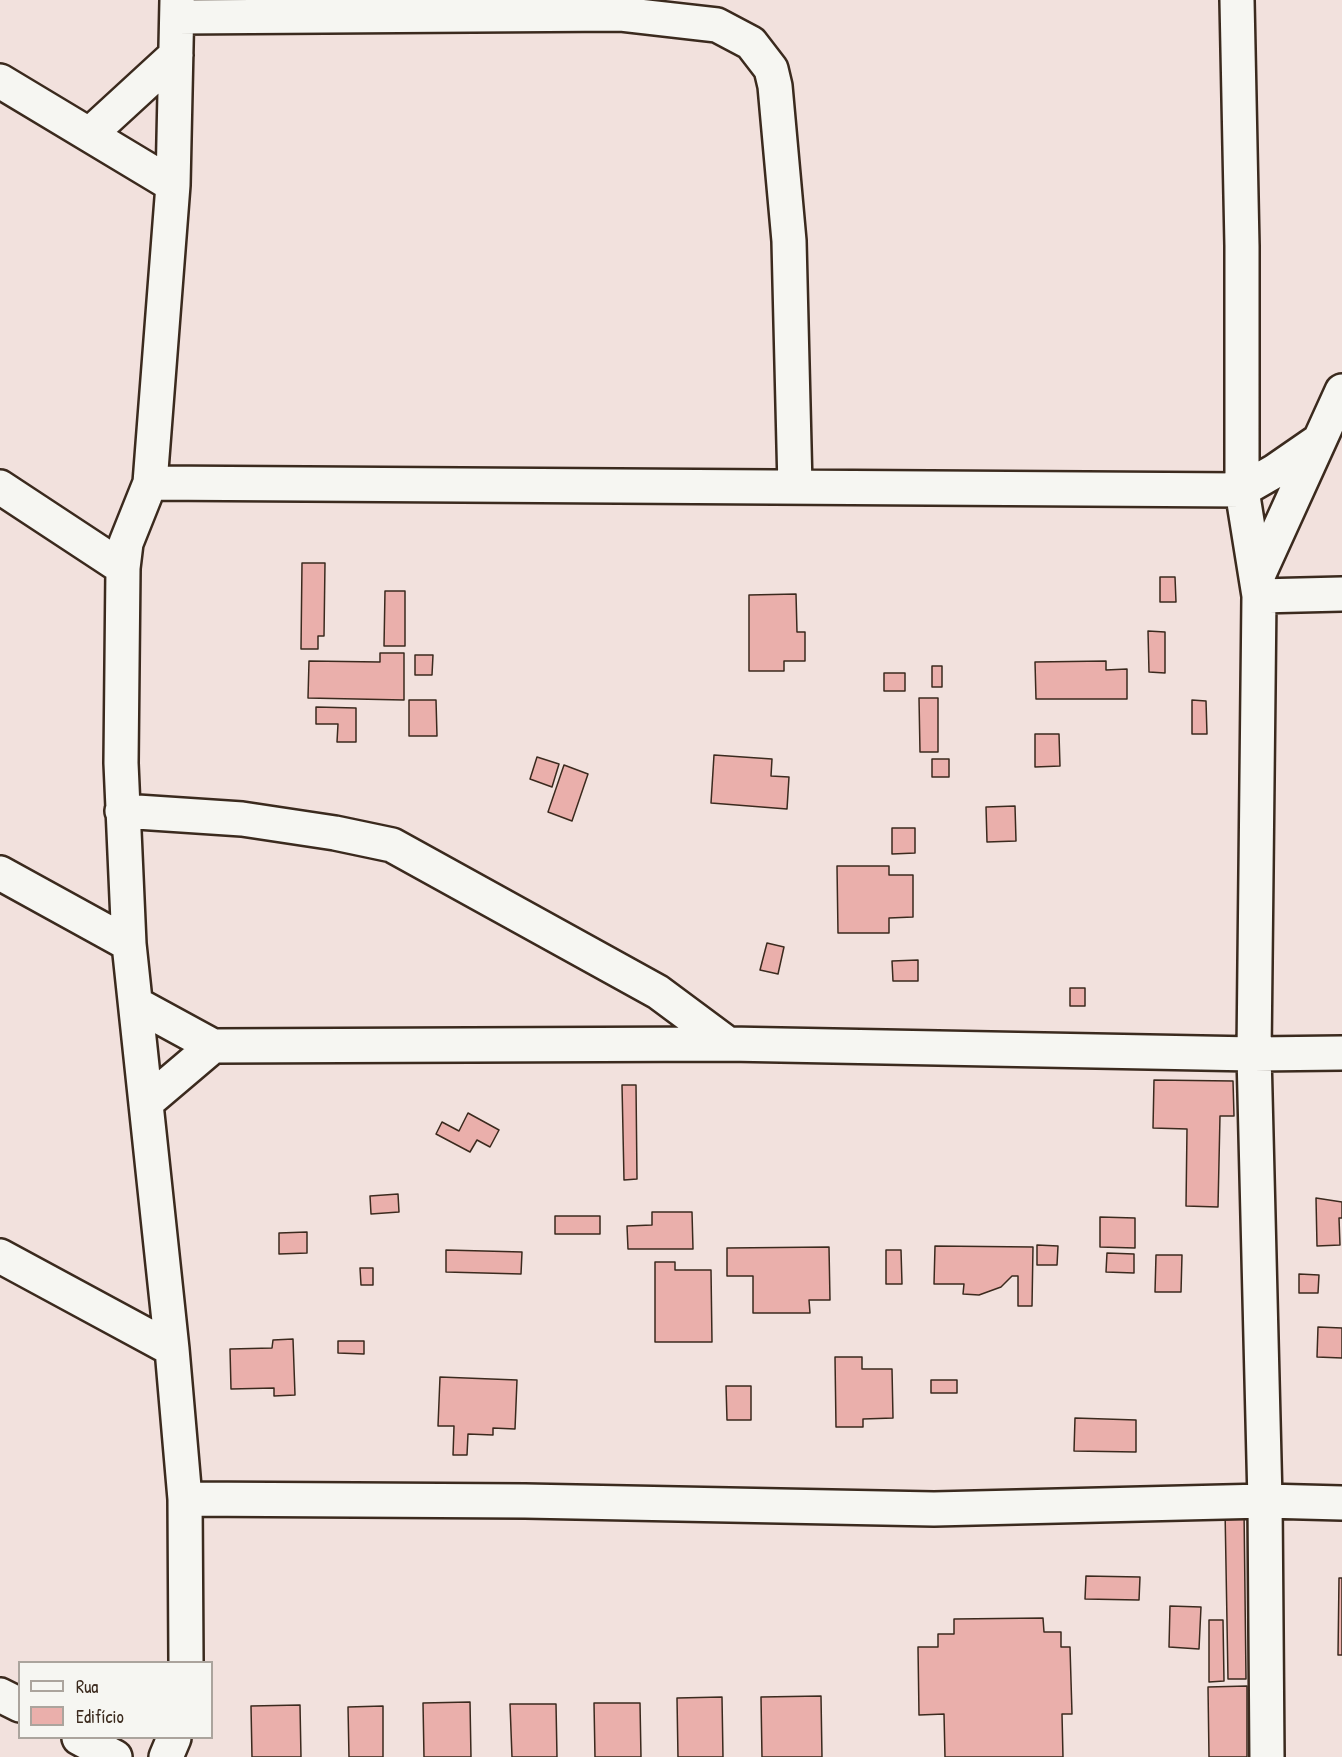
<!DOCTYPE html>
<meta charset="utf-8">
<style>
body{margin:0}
#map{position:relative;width:1342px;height:1757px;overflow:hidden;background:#f2e1dd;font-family:"Patrick Hand",sans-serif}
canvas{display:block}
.legend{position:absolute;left:18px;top:1661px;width:195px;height:78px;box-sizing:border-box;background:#f6f6f2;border:2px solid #aba49d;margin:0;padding:8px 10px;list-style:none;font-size:18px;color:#3b2a1e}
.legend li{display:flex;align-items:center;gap:12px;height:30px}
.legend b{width:30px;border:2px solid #aba49d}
</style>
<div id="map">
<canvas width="1342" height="1757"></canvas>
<ul class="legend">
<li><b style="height:8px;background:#f6f6f2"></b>Rua</li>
<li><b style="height:16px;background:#eaafab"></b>Edifício</li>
</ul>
</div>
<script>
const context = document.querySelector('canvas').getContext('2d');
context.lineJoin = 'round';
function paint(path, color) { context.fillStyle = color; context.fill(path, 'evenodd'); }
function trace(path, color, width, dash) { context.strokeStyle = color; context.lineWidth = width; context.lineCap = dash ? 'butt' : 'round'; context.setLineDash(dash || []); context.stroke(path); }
const building = new Path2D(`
 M302 563H325L324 636H318V649H301Z
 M1160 577H1175L1176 602H1160Z
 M385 591H405V646H384Z
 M796 594 797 632H805V661H784V671H749V595Z
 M1148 631 1165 632V673L1149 672Z
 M380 653H404V700L308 698 309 661 380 662Z
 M415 655H433L432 675H415Z
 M1106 661V670L1127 669V699H1036L1035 662Z
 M932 666H942V687H932Z
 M884 673H905V691H884Z
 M919 698H938V752H920Z
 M409 700H436L437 736H409Z
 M1192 700 1206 701 1207 734H1192Z
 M316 707 356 708V742H337L338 724H316Z
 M1035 734H1059L1060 766 1035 767Z
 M714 755 772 759 771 776 789 777 787 809 711 803Z
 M537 757 559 764 552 787 530 779Z
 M932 759H949V777H932Z
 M564 765 588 774 572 821 548 812Z
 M1015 806 1016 841 987 842 986 807Z
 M892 828H915V853L892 854Z
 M837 866H889V875H913V917L889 918V933H838Z
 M767 943 784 947 778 974 760 970Z
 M918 960V981H893L892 961Z
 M1070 988H1085V1006H1070Z
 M1154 1080 1233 1081 1234 1116H1220L1218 1207 1186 1206 1187 1129 1153 1128Z
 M622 1085H636L637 1179 624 1180Z
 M468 1113 499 1130 490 1147 477 1140 470 1152 436 1134 442 1122 459 1131Z
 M398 1194 399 1212 371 1214 370 1196Z
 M1316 1198 1342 1202V1218H1339L1340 1245 1317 1246Z
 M652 1212H692L693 1249H628L627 1226 652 1225Z
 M555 1216H600V1234H555Z
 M1100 1217 1135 1218V1248L1100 1247Z
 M307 1232V1253L279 1254V1233Z
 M1037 1245 1058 1246 1057 1265H1037Z
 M935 1246 1033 1247 1032 1306H1018V1276H1012L1001 1287 979 1295 963 1294 964 1284H934Z
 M829 1247 830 1300H809L810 1313H753V1276H727V1248Z
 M446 1250 522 1252 521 1274 446 1272Z
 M886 1250H901L902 1284H886Z
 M1107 1253 1134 1254V1273L1106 1272Z
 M1156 1255H1182L1181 1292H1155Z
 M655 1262H675V1270H711L712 1342H655Z
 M360 1268H373V1285H361Z
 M1299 1274 1319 1275 1318 1293H1299Z
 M1318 1327 1342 1328V1358L1317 1357Z
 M293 1339 295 1395 274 1396V1388L231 1389 230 1349 272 1348 273 1340Z
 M338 1341H364V1354L338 1353Z
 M835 1357H862V1369H892L893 1418 863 1419V1427H836Z
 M440 1377 517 1380 515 1429 493 1428V1435L468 1434 467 1455H453L454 1426H438Z
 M931 1380H957V1393H931Z
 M726 1386H751V1420H727Z
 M1075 1418 1136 1420V1452L1074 1451Z
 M1225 1509H1244L1246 1679H1228Z
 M1086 1576 1140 1577 1139 1600 1085 1599Z
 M1339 1578H1342V1655H1338Z
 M1170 1606 1201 1607 1199 1649 1169 1647Z
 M1043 1618 1044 1632H1061V1647H1070L1072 1714H1062L1063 1757H945L944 1714 919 1715 918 1647H938V1634H954V1619Z
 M1209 1620H1223L1224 1681 1209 1682Z
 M1247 1686V1757H1209L1208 1687Z
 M821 1696 822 1757H762L761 1697Z
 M722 1697 723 1757H678L677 1698Z
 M470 1702 471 1757H424L423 1703Z
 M594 1703H640L641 1757H595Z
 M510 1704H556L557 1757H512Z
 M300 1705 301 1757H252L251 1706Z
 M383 1706V1757H349L348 1707Z`);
paint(building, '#eaafab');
trace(building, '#3b2a1e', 1.5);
const street = new Path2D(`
 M177 0 173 185 150 483 126 543 123 568 121 763 129 944 172 1349 185 1499 186 1662
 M1237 0 1242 246V490L1259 596 1254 1054 1265 1501 1267 1757
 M177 17 621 14 717 25 751 43 771 69 775 86 789 241 795 487
 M0 81 173 185
 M90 134 176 55
 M150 483 1242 490 1275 471 1317 442
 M0 487 123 568
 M1257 578 1342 391
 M1259 596 1342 594
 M122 811 242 819 335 833 392 845 658 992 728 1044
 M0 873 129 944
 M136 1004 213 1046 728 1044 1254 1054 1342 1053
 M147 1102 213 1046
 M0 1256 172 1349
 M185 1499 525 1501 934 1509 1265 1501 1342 1503
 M0 1695 20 1705
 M79 1738 115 1757
 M166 1757 174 1738`);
trace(street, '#3b2a1e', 38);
trace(street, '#f6f6f2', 33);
</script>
